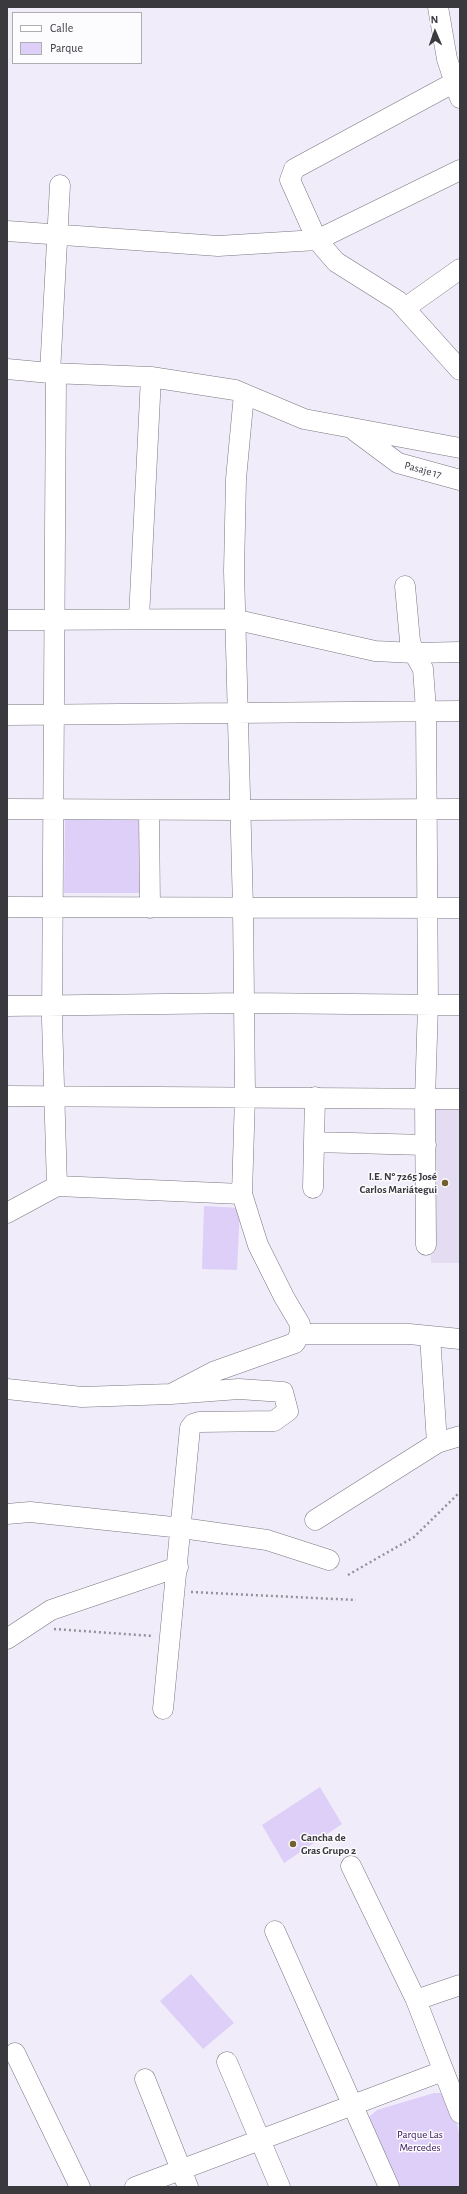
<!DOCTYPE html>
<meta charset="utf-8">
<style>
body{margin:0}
#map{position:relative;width:467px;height:2194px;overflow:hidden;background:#f1ecf9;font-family:"Alegreya Sans",sans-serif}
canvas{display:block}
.frame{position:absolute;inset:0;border:8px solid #3a393e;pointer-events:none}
.legend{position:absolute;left:12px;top:12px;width:130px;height:52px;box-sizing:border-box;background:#fcfbfe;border:1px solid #aeadb1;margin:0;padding:5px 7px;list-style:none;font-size:12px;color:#3a393e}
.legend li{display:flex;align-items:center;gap:8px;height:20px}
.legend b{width:20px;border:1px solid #aeadb1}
.north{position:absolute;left:415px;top:12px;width:40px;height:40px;-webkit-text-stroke:3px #fcfbfe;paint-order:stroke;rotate:358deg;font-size:11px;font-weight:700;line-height:16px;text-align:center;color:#3a393e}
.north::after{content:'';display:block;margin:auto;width:14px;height:18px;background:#3a393e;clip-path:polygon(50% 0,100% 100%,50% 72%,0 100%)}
</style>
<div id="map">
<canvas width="467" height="2194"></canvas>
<div class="frame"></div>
<ul class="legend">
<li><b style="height:5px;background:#fff"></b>Calle</li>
<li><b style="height:11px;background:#decff8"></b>Parque</li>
</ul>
<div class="north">N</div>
</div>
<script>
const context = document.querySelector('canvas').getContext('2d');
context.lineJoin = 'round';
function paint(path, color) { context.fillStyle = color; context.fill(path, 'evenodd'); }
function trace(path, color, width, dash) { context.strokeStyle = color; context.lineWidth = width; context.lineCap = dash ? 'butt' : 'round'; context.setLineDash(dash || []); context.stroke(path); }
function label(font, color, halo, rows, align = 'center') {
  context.font = font + ' "Alegreya Sans",sans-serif'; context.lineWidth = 3; context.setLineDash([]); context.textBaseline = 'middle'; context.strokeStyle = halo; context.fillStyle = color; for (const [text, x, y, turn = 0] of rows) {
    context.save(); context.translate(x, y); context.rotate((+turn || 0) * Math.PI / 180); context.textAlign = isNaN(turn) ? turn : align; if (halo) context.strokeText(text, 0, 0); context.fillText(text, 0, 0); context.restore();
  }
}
paint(new Path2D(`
 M429 1104H460V1263H431Z`), '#e4ddf1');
paint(new Path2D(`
 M65 818 144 819 143 893H64Z
 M204 1206 240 1208 237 1270 202 1269Z
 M320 1787 342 1824 284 1863 262 1825Z
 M191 1974 234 2023 203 2049 160 2001Z
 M434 2093H441C465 2119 460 2155 460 2187H395L369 2117 377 2110Z`), '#decff8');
const minor = new Path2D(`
 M438 7 447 59 460 98
 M455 82 294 169 290 180 317 240 336 262 398 301 460 370
 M7 231 218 246 317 240 460 170
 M405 308 460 269
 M7 369 50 373 151 377 235 390 304 419 460 448
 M50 373 60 185
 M56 373 52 1019 57 1186
 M355 431 398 463 460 480
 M405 586 410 641 414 653 423 669 426 710 428 1005 425 1099 426 1245
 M139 618 151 377
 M7 620 233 619 375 651 414 653 460 652
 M7 715 460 711
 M7 809 240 810 460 809
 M149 810 150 908
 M7 907 460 908
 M7 1006 244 1003 460 1005
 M7 1096 460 1099
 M314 1142 426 1145
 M313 1188 315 1097
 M7 1213 57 1186 242 1194
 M300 1334H409L460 1339
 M430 1336 437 1443
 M7 1389 82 1397 171 1394 239 1389 283 1392 288 1411 274 1421 199 1422 193 1424 190 1428 163 1709
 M171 1394 213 1372 295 1343 300 1334V1324L284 1297 258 1245 242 1194 245 1096 243 908 234 571 236 479 244 394
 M7 1514 30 1512 182 1528 267 1540 329 1560
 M315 1520 437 1443 460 1436
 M7 1639 51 1610 178 1567
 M351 1866 416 2000 460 2113
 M275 1931 389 2187
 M416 2000 460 1985
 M15 2053 80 2187
 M227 2062 280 2187
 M145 2079 188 2187
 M135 2187 443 2071`);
trace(minor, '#7a7681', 21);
trace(new Path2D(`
 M348 1575 414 1537 460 1492
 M191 1592 356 1600
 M54 1629 153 1636`), '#94919a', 2.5, [2, 3]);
trace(minor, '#fff', 20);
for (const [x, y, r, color] of [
 [445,1183,4,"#72612f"],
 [293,1844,4,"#72612f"]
]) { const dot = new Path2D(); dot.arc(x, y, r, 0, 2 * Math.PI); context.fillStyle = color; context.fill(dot); trace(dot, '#fcfbfe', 1.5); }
label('11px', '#3a393e', '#fcfbfe', [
 ["Pasaje 17",423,470,15]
]);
label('bold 11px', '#3a393e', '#fcfbfe', [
 ["I.E. Nº 7265 José",437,1177],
 ["Carlos Mariátegui",437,1190],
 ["Cancha de",301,1838,"left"],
 ["Gras Grupo 2",301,1851,"left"]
], 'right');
label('11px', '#351556', '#fcfbfe', [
 ["Parque Las",420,2135],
 ["Mercedes",420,2148]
]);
</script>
